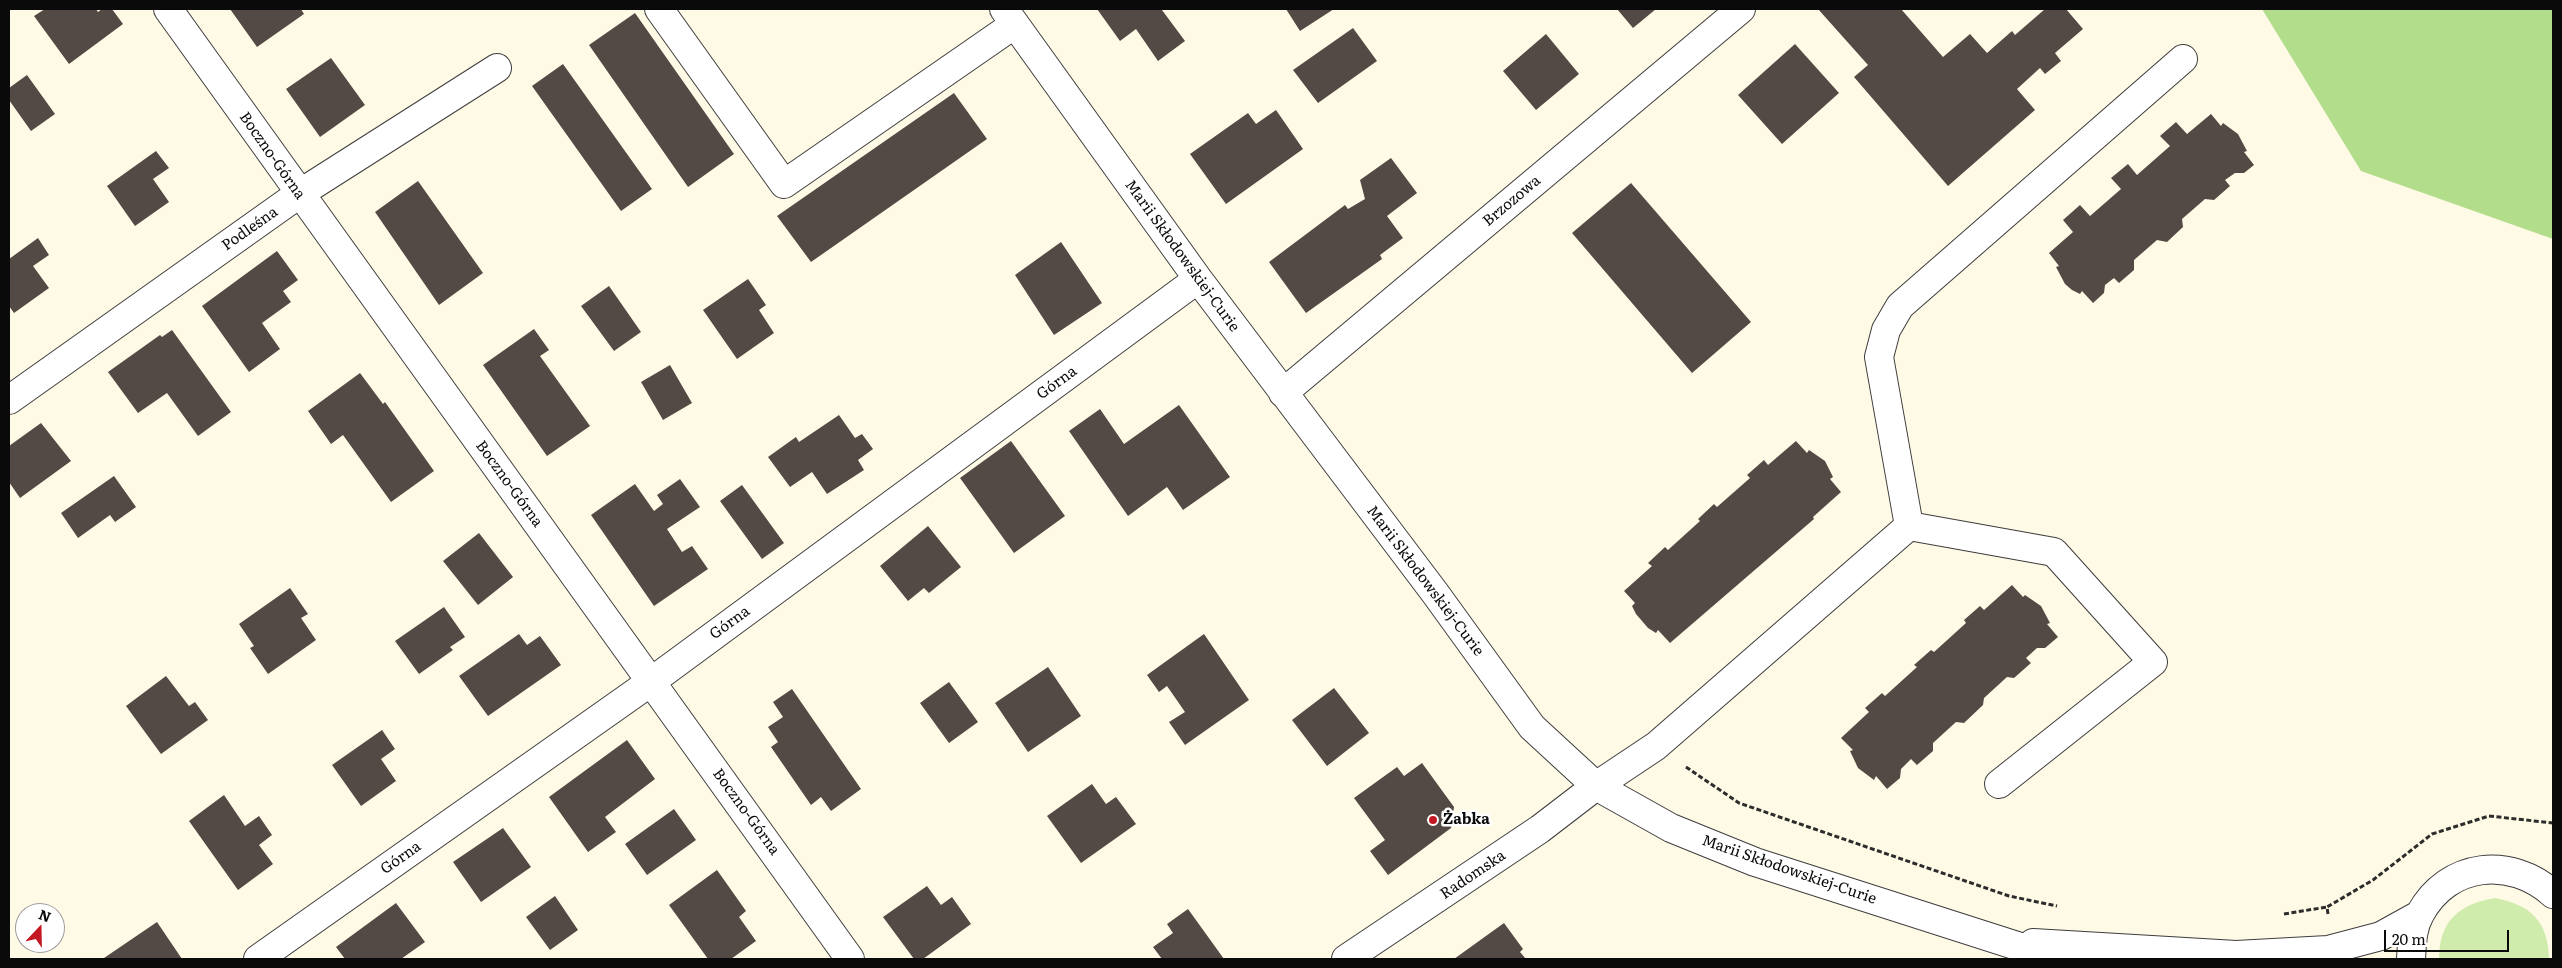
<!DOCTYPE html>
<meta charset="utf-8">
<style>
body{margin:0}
#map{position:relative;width:2562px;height:968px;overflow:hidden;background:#fffae6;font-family:Literata,serif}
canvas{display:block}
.frame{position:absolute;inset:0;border:10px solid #0a0a0a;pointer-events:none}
.north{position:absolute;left:15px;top:903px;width:50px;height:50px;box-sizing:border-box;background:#fff;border:1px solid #9d9d9d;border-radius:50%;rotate:21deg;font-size:14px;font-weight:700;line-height:20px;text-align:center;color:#0a0a0a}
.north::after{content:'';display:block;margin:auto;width:18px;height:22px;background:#c31824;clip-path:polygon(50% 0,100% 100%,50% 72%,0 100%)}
.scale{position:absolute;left:2384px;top:930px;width:125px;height:22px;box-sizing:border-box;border:2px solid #0a0a0a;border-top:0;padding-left:6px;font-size:15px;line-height:18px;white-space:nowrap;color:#0a0a0a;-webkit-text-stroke:4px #fff;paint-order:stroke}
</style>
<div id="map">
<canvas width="2562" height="968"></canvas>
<div class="frame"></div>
<div class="north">N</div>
<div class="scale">20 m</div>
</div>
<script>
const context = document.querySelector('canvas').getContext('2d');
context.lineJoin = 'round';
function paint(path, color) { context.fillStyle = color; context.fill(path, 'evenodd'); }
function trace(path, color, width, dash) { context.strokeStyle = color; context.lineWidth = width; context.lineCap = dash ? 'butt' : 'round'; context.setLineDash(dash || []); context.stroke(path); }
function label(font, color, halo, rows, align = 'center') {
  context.font = font + ' Literata,serif'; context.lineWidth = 5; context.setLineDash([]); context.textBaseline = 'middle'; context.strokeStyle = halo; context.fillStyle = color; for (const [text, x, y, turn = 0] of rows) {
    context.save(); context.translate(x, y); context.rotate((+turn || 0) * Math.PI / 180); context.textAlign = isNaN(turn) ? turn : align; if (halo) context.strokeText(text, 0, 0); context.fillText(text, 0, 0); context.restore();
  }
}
paint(new Path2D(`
 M2495 898C2531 905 2548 921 2549 959H2439C2439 921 2459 904 2495 898Z`), '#cfecad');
paint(new Path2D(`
 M2262 9H2553V239L2361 171Z`), '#b2de8b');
paint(new Path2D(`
 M45 9H96L98 12 102 9H112L123 24 69 64 34 16Z
 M230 9H301L304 14 257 47Z
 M1097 9H1164L1162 10 1185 41 1158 61 1136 29 1120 41Z
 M1286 9H1334L1300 31Z
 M1617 9H1656L1633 28Z
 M1818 9H1901L1943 57 1970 34 1987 53 2012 31 2015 35 2045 9H2066L2083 29 2055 53 2061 61 2045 74 2040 68 2017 89 2035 110 1948 186 1854 77 1868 65Z
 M635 13 734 154 688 187 589 45Z
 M1353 28 1377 61 1318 103 1293 70Z
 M1546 34 1579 74 1536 110 1503 71Z
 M1795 44 1839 93 1782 144 1738 95Z
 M331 58 365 105 320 137 286 89Z
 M563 64 652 189 621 211 532 86Z
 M27 75 55 114 31 131 9 100V88Z
 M954 93 987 139 811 262 777 216Z
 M1276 110 1303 149 1226 204 1190 154 1248 113 1256 124Z
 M2211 114 2221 126 2223 123 2238 134 2247 151 2244 152 2254 165 2244 173H2235L2225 180 2230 186 2214 200 2205 199 2182 219 2183 227 2167 242 2157 240 2134 260V270L2119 283 2114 278 2105 285 2104 293 2093 303 2082 291 2080 294 2072 290 2065 284 2056 267 2059 266 2049 253 2073 232 2063 220 2080 205 2090 216 2121 189 2111 178 2128 164 2137 175 2170 146 2160 136 2176 122 2187 134Z
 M156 151 169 168 153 179 169 202 135 226 107 186Z
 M1391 158 1417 193 1387 216 1403 238 1380 255 1382 259 1306 313 1269 262 1345 205 1348 209 1365 199 1360 180Z
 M418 181 483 273 439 305 375 212Z
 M1631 183 1751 322 1692 373 1572 233Z
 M38 238 49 255 33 266 49 288 14 313 9 306V259Z
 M1061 242 1102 303 1054 335 1015 275Z
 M277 251 298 280 283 291 291 302 262 323 280 349 249 372 202 306Z
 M748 279 766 305 759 310 774 333 737 359 703 310Z
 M609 286 641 332 614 351 581 306Z
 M534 329 549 350 540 356 590 426 547 456 483 365Z
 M172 330 231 412 198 436 167 393 138 413 108 372 160 335 162 337Z
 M670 365 692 403 663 420 641 382Z
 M360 373 383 404 385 402 434 471 391 502 343 435 331 444 308 411Z
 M1179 405 1230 477 1183 510 1167 487 1128 516 1069 431 1100 409 1124 444Z
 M839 415 855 438 862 434 873 449 858 460 864 470 827 494 812 472 790 487 768 457 796 437 799 442Z
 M41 423 71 461 20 498 9 482V446Z
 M1011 441 1065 516 1014 553 960 478Z
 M1796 441 1807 453 1809 450 1825 461 1833 477 1830 479 1841 492 1813 517 1814 519 1670 643 1658 630 1656 633 1648 628 1636 614 1632 606 1635 603 1624 591 1652 566 1648 563 1665 547 1668 550 1700 521 1698 519 1714 504 1717 507 1750 478 1747 475 1764 460 1768 465Z
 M114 476 136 507 115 522 110 515 78 538 61 513Z
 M680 479 700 507 667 529 682 552 692 546 708 569 654 606 591 515 635 484 654 511 663 504 657 495Z
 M742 485 784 543 762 559 720 501Z
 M928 526 961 567 929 593 924 588 908 601 880 566Z
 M479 533 513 577 478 605 443 561Z
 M2012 585 2023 597 2025 595 2041 606 2050 623 2047 624 2058 637 2045 648H2037L2026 658 2031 663 2014 678 2007 677 1984 698 1983 705 1964 723 1956 722 1933 743V751L1917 765 1911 759 1901 769 1900 778 1887 789 1876 776 1874 780 1858 768 1850 751 1853 750 1841 738 1869 712 1865 708 1882 693 1885 696 1917 667 1914 665 1931 650 1934 652 1966 623 1964 620 1980 606 1984 610Z
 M290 588 308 614 301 618 316 640 268 674 250 648 254 646 239 624Z
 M444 607 465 637 450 647 453 650 419 674 395 641Z
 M519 634 527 645 540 636 561 665 488 716 459 676Z
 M1204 634 1249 700 1185 745 1169 722 1185 712 1167 686 1159 692 1147 675Z
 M1048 667 1081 716 1028 752 995 703Z
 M166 676 189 706 195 702 208 720 161 754 126 706Z
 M949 682 978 722 949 743 920 703Z
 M1334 688 1369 733 1327 766 1292 720Z
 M792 689 861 789 831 811 821 797 811 805 771 747 778 742 768 727 783 717 773 702Z
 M382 730 395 749 381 759 396 781 361 806 332 765Z
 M627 740 655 779 605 817 616 832 588 852 549 797Z
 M1422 763 1454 807 1451 828 1388 875 1370 851 1385 840 1354 798 1397 767 1404 776Z
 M1092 784 1106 804 1116 797 1136 824 1081 863 1047 816Z
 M224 795 245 826 259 816 272 835 259 845 273 864 238 890 189 821Z
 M674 809 696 840 647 875 625 844Z
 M503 828 531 867 481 902 453 862Z
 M717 870 746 911 739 917 756 941 731 959H708L669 905Z
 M927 886 941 905 952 897 971 924 923 959H914L883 917Z
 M555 896 578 930 550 950 526 917Z
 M396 903 425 942 401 959H345L336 947Z
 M1188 909 1224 959H1162L1153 947 1173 933 1167 924Z
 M157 922 182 959H105L104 958Z
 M1504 923 1523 949 1520 952 1526 959H1454Z`), '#534a45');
const minor = new Path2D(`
 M168 9 850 959
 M659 9 784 184 1015 24
 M1004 9 1198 279 1435 593 1532 727 1596 786 1671 828 1755 862 2058 959
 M1283 393 1741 9
 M9 400 299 194 497 68
 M1909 526 1879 357 1886 330 1900 306 2183 59
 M2033 943 2236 955 2328 950 2381 936 2419 915
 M258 959 652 681 1198 279
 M1346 959 1540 829 1596 786 1656 746 1909 526 2054 552 2153 662 1999 784
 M2411 959C2412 944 2412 928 2420 914 2448 862 2511 856 2553 894`);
trace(minor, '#3d3d3d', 30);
trace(new Path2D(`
 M1686 767 1739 803 2009 896 2057 906
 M2284 914 2327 907
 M2328 914 2327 907 2373 880 2432 834 2489 816 2553 823`), '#2c2c2c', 3, [5, 2.5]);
trace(minor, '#fff', 28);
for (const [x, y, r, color] of [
 [1433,820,5,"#c31824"]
]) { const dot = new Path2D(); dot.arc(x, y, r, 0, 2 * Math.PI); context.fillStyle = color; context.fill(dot); trace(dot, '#fff', 2); }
label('15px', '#0a0a0a', '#fff', [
 ["Boczno-Górna",272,156,55],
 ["Brzozowa",1512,201,-40],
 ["Podleśna",250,229,-35],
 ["Marii Skłodowskiej-Curie",1182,256,54],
 ["Górna",1057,383,-36],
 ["Boczno-Górna",509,484,54],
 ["Marii Skłodowskiej-Curie",1425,581,53],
 ["Górna",730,623,-36],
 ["Boczno-Górna",746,812,54],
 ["Górna",401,858,-35],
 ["Marii Skłodowskiej-Curie",1789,870,19],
 ["Radomska",1473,875,-34]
]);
label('bold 15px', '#0a0a0a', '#fff', [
 ["Żabka",1443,820]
], 'left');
</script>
